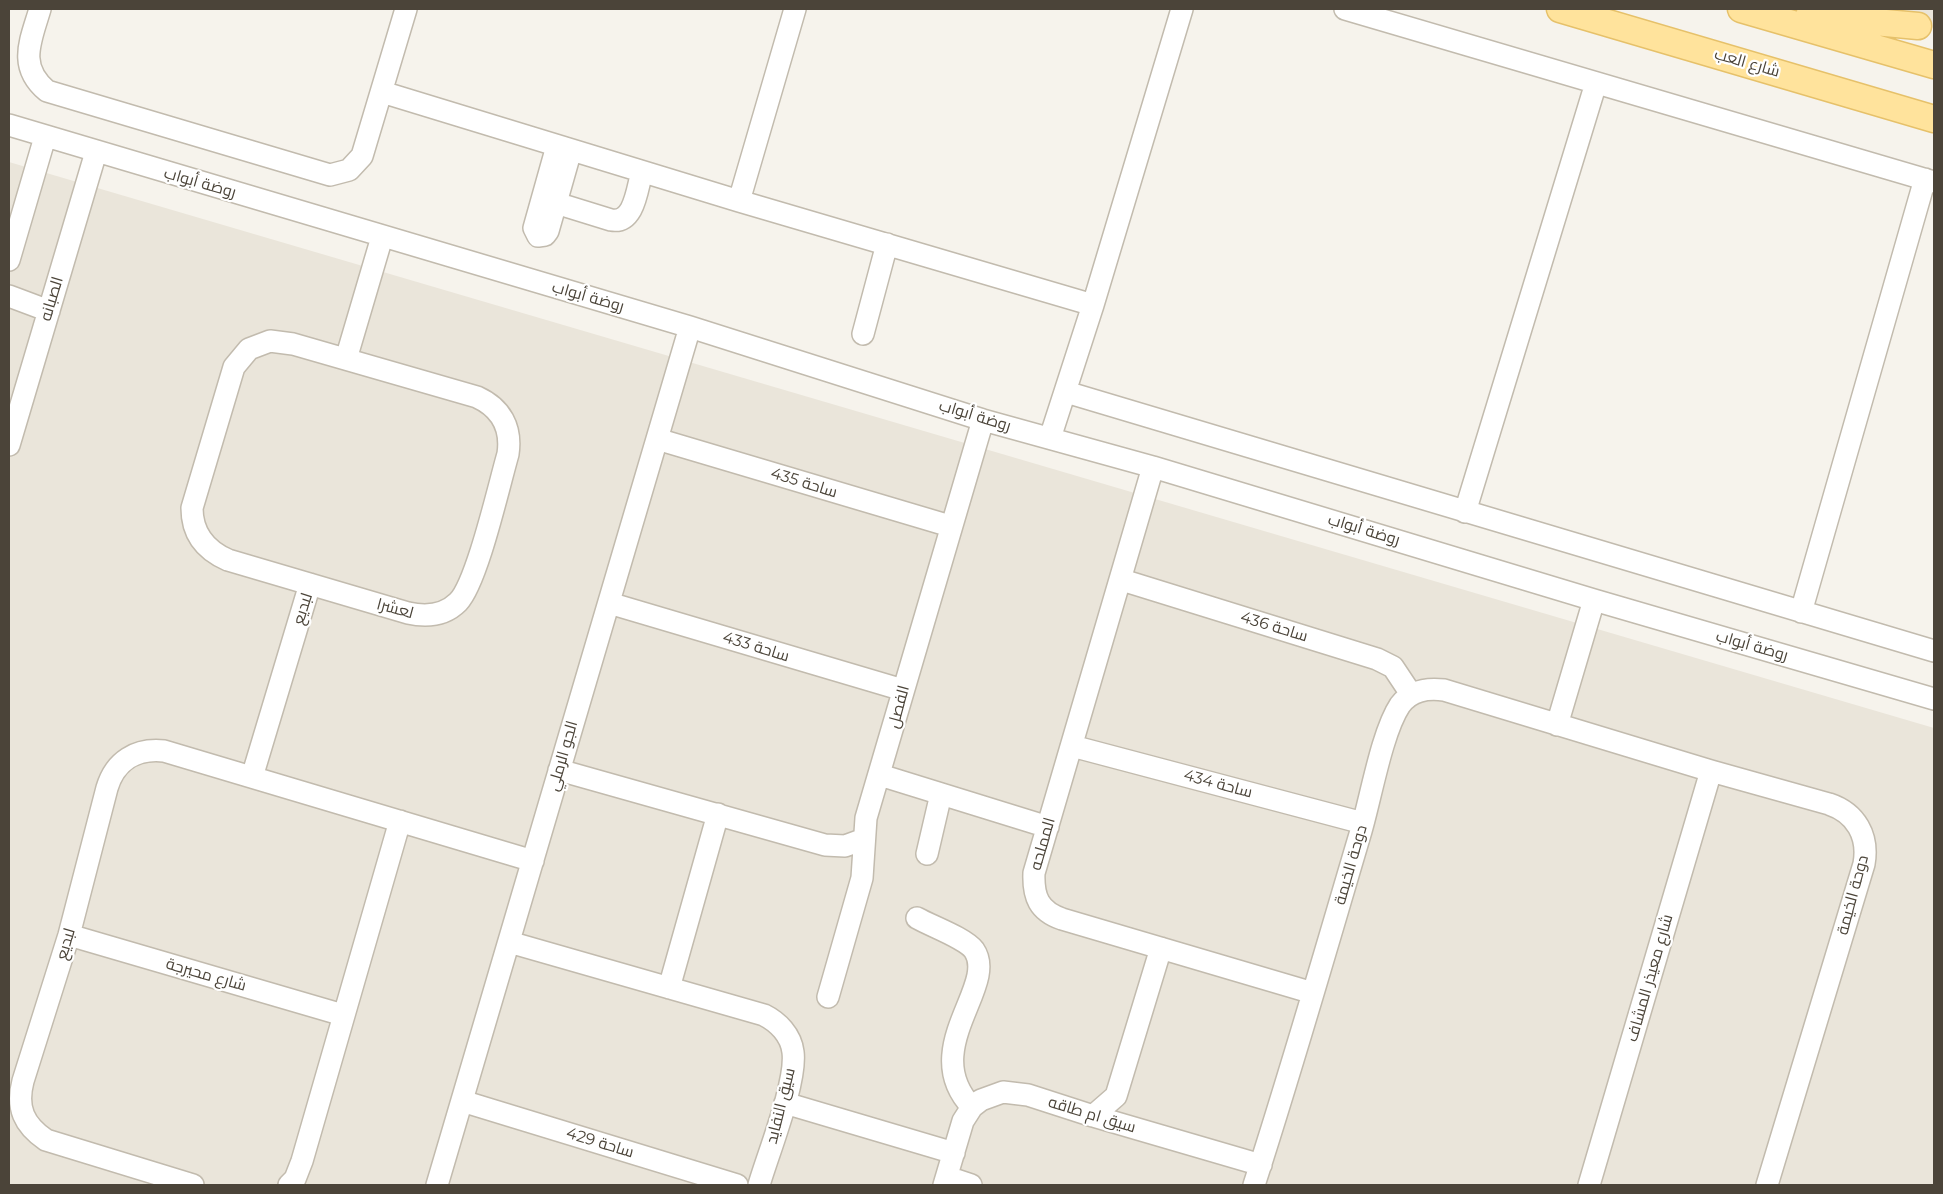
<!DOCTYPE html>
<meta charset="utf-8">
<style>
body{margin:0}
#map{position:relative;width:1943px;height:1194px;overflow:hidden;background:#f6f3ec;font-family:Montserrat,sans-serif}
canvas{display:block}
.frame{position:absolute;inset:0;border:10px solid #4b4439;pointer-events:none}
</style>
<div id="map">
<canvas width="1943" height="1194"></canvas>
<div class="frame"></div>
</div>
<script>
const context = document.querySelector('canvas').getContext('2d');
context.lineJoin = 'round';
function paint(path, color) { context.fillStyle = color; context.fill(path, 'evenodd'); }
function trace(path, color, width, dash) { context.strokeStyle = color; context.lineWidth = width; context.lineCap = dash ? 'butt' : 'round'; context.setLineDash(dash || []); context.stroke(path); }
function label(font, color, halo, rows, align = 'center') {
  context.font = font + ' Montserrat,Cairo,sans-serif'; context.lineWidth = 4.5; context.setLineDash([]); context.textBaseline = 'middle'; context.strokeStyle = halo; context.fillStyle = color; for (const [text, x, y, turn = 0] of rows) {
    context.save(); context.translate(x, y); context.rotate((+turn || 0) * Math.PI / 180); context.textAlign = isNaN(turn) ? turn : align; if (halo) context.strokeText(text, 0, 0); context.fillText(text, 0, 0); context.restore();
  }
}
paint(new Path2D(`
 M1868 9H1934V28Z
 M9 162 1934 728V1185H9Z`), '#eae5da');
const minor = new Path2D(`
 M40 9C31 40 17 66 47 91L330 175 349 170 362 156 406 9
 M1345 9 1934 182
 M382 92 739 201 1093 305
 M9 125 690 327 983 420 1153 467 1594 600 1934 699
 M557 146 534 228 538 236 545 235 548 231 571 150
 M739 201 795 9
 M556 203 611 220C635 224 637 188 642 172
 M9 260 45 137
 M9 296 49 311
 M863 334 887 244
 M270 341 293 344 477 397C501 408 512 427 508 454 499 485 477 583 458 602 444 616 426 617 408 613L228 560C205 550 192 533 192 508L234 367 249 349Z
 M346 359 382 237
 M1066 392 1934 651
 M1050 438 1093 305 1182 9
 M657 439 950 526
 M9 445 96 152
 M1153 467 1034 873C1033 897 1039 911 1062 919L1313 993
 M1465 512 1596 83
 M1122 580 1377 659 1393 667 1411 694
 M609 603 903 690
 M1801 612 1925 179
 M1557 725 1594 600
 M1072 746 1363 823
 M559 770 825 845 845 846 864 839
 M880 775 1048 827
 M252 777 310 584
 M927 854 941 794
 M917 918C931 926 965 938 974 950 999 986 917 1049 972 1107
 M69 935 343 1015
 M509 942 764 1015C778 1022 791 1035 793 1052 797 1082 768 1154 759 1185
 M669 988 718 814
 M828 997 862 878 866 818 983 420
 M462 1101 737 1185
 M785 1103 954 1153
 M1093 1116 1116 1096 1161 948
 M947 1177 971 1185
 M193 1185 46 1140C24 1125 16 1108 23 1081L69 935 107 788C115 761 136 748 164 751L533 861
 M289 1185 295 1179 302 1161 400 821
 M437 1185 690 327
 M944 1185 963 1121 972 1107 981 1100 1003 1092 1028 1095 1093 1116 1261 1165
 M1254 1185C1292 1068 1326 949 1361 831 1371 797 1382 732 1400 705 1411 690 1427 688 1444 690L1711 771 1829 804C1856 813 1869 836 1864 864L1767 1185
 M1589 1185 1711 771`);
const major = new Path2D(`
 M1560 9 1934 119
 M1741 9 1934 65
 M1809 16 1918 26`);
trace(minor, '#c2bbae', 24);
trace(major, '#e6c16a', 29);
trace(minor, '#fff', 21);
trace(major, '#ffe39c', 26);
label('16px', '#4b4439', '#fff', [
 ["شارع العب",1747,63,16],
 ["روضة أبواب",200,183,16],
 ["روضة أبواب",588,297,16],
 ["الصبانه",52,299,-73],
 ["روضة أبواب",975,416,17],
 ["ساحة 435",804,483,17],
 ["روضة أبواب",1364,530,17],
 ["لبديع",303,609,-73],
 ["لعشرا",395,609,15],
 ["ساحة 436",1274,627,17],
 ["روضة أبواب",1752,646,16],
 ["ساحة 433",756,647,17],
 ["الفصل",899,707,-75],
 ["الجو الرملي",563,756,-74],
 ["ساحة 434",1218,784,15],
 ["المملحه",1043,844,-74],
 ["دوحة الخيمة",1351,865,-74],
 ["دوحة الخيمة",1853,895,-75],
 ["لبديع",66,944,-74],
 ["شارع محيرجة",206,975,16],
 ["شارع معيذر المشاف",1650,978,-74],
 ["سيق النفايد",781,1106,-76],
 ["سيق ام طاقه",1092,1115,17],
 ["ساحة 429",600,1143,17]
]);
</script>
